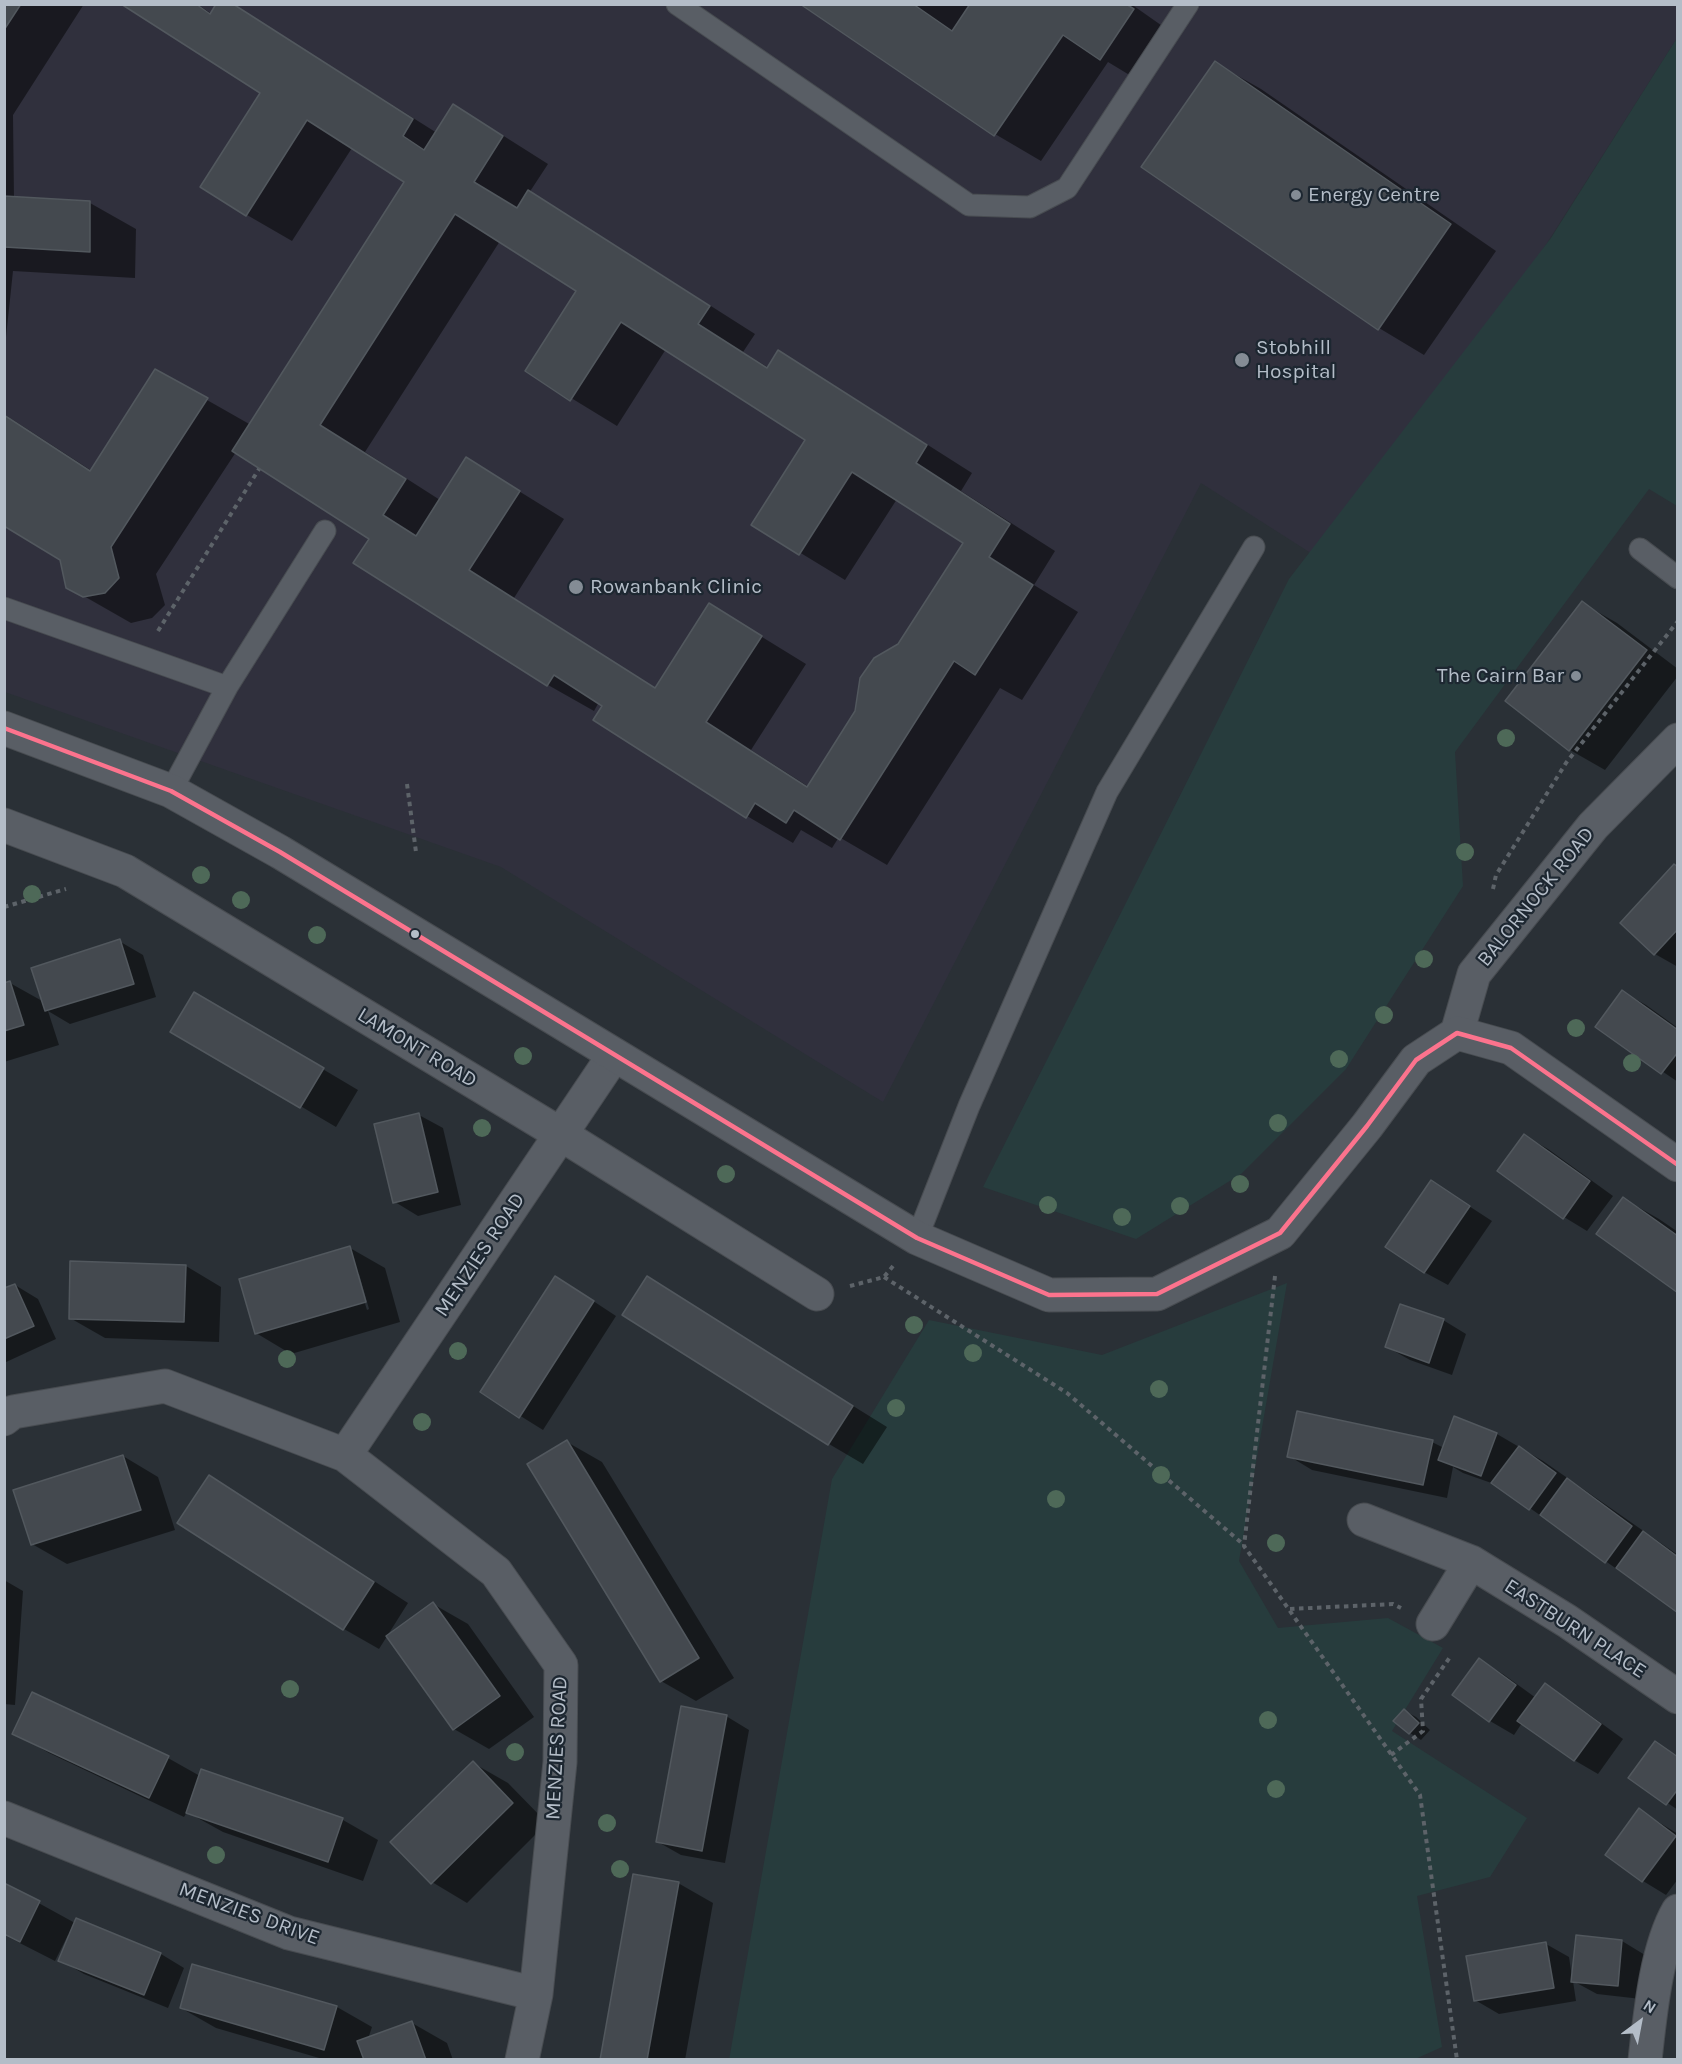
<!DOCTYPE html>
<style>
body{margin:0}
#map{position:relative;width:1682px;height:2064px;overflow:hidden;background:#2a3036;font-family:Karla,sans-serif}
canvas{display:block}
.frame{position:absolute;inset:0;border:6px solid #b4bdc8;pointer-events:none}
.north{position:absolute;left:1610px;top:1992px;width:60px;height:60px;-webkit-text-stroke:4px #1d2731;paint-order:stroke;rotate:32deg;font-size:16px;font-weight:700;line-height:24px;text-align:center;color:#b4bdc8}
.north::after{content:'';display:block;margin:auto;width:21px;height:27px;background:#b4bdc8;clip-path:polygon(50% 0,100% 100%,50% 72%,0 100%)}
</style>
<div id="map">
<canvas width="1682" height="2064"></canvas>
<div class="frame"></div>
<div class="north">N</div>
</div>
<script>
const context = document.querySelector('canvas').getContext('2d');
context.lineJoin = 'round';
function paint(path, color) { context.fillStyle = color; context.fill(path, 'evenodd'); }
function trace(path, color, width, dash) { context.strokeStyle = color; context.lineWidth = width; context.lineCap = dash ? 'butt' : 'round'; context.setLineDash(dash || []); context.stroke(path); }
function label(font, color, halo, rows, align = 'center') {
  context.font = font + ' Karla,sans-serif'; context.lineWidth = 4.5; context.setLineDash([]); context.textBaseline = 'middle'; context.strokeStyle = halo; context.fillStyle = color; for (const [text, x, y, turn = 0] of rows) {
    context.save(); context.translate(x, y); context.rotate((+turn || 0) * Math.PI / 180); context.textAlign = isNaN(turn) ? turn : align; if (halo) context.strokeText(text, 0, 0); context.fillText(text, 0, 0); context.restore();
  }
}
paint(new Path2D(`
 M5 5H1677V38L1339 571 1201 483 883 1102 501 867 5 692Z`), '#30303d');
paint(new Path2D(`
 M1677 38V506L1649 489 1455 752 1463 886 1346 1069 1241 1174 1136 1239 983 1187 1289 579 1551 238Z
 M1287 1283 1239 1561 1278 1628 1388 1618 1443 1648 1392 1731 1527 1818 1490 1877 1417 1896 1442 2047 1413 2060H729L832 1479 929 1320 1102 1355Z`), '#273c3d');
paint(new Path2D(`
 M4 4H84L13 115 14 198 90 203 136 229 135 278 13 271 4 356Z
 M124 4H197L212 14 231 4 267 26 437 133 454 106 499 133 548 164 529 193 574 219 755 334 743 352 769 368 779 352 824 379 972 473 961 491 1055 551 1034 585 1078 612 1022 700 1000 688 887 865 839 837 832 848 801 830 793 843 747 816 595 720 604 705 599 702 594 711 548 685 371 538 236 452 156 574 165 605 152 618 131 623 68 587 62 559 4 524V414L92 471 156 371 251 425 406 182 352 148 292 241 247 215 262 93ZM500 241 578 291 527 371 617 426 666 349 807 440 753 524 845 580 897 499 965 543 809 787 751 750 806 664 710 605 656 689 514 598 564 519 467 459 440 500 365 452Z
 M803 4H1131L1178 37 1146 85 1108 62 1041 161 995 134Z
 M1215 63 1261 89 1496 251 1424 355 1379 328Z
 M1582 603 1617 623 1678 669V676L1605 770 1570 750 1507 701Z
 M1678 868V967L1655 954Z
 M119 941 143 955 156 997 70 1024 48 1011 59 1045 4 1062V984L10 983 44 1002Z
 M1623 992 1646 1005 1678 1028V1082L1597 1027Z
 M230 1014 358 1090 336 1127 173 1031Z
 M419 1115 443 1128 461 1205 418 1216 395 1202Z
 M1525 1136 1548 1149 1613 1196 1587 1231 1564 1217Z
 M1432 1182 1492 1221 1448 1285 1424 1272Z
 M1624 1199 1659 1219 1678 1232V1292Z
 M350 1248 385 1268 400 1322 291 1354 256 1333ZM356 1274H359L369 1309 367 1310Z
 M186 1266 221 1287 219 1342 105 1338 70 1318Z
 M647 1278 887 1427 863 1464 829 1444Z
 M15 1285 38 1299 56 1339 4 1363V1290Z
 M578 1291 616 1316 543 1430 482 1392Z
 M1443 1320 1466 1334 1452 1375 1410 1360 1387 1347Z
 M1455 1418 1497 1434 1543 1461 1678 1555V1612L1497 1485 1463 1473 1453 1467 1447 1498 1312 1470 1289 1456 1432 1442 1444 1448Z
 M567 1442 602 1462 734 1678 696 1701 661 1681Z
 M123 1456 158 1477 175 1530 67 1564 32 1544Z
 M209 1477 244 1497 408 1603 379 1649 344 1629Z
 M4 1580 23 1591 15 1705 4 1704Z
 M433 1604 468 1624 534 1717 489 1749 454 1729Z
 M1479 1660 1503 1674 1536 1698 1545 1685 1568 1699 1623 1739 1598 1774 1574 1760 1522 1723 1514 1735 1490 1721 1454 1695Z
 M1405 1711 1416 1717 1430 1730 1421 1740 1410 1733Z
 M726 1716 749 1730 725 1863 681 1855 658 1842Z
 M14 1733 168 1758 200 1776 202 1771 343 1820 378 1840 363 1881 223 1832 187 1812 184 1817 49 1753Z
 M1656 1743 1678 1756V1810L1630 1778Z
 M473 1763 508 1783 547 1823 467 1903 432 1882Z
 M1639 1810 1678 1834V1879L1666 1895 1643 1881 1607 1855Z
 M678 1883 713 1903 685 2060H601Z
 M4 1884 75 1923 76 1920 161 1954 184 1968 168 2008 84 1974 60 1960 70 1936 68 1935 55 1961 4 1935Z
 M1622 1941 1645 1955 1641 1999 1597 1994 1573 1981 1576 2001 1499 2014 1475 2000 1546 1944 1569 1957 1572 1977Z
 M193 1966 337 2007 372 2027 368 2039 412 2023 447 2043 453 2060H366L364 2055 362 2060H326L216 2028 181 2008Z`), '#0007');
const building = new Path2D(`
 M4 4H21L4 30Z
 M121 4H196L210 14 216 4H233L413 119 403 136 424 150 453 104 503 136 474 182 517 208 528 190 710 306 698 324 767 368 778 350 927 445 916 463 1010 524 989 557 1033 585 975 675 954 661 840 840 794 810 786 823 755 803 746 818 593 720 602 706 554 675 547 686 353 563 369 539 232 451 404 182 307 120 246 216 200 187 260 93ZM455 214 576 291 525 371 570 401 621 322 805 440 751 525 799 555 852 472 963 543 898 644 874 658 860 678 855 711 807 787 706 722 762 636 709 603 655 688 469 570 520 491 466 457 416 536 383 515 406 479 320 425Z
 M800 4H913L952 31 970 4H1126L1134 9 1100 60 1063 35 994 136Z
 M1215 61 1451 224 1378 330 1141 167Z
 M4 196 90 201V252L4 247Z
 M155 369 208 398 111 547 119 578 105 593 83 597 66 588 60 560 4 526V415L90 471Z
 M1582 601 1647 650 1569 751 1505 701Z
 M1674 864 1678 867V929L1654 955 1620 923Z
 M120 939 134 984 45 1011 31 968Z
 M10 981 24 1025 4 1031V983Z
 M1622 990 1678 1030V1052L1661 1074 1595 1027Z
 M194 992 324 1068 300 1108 170 1032Z
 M419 1113 438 1192 393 1203 374 1124Z
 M1524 1134 1590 1181 1563 1219 1497 1171Z
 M1431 1180 1470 1206 1424 1273 1385 1247Z
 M1623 1197 1678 1236V1293L1596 1234Z
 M350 1246 366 1302 255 1334 239 1279Z
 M70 1261 186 1265 184 1322 69 1319Z
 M555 1276 594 1301 519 1418 480 1392Z
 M647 1276 853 1406 828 1445 622 1315Z
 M15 1284 34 1326 4 1339V1288Z
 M1400 1304 1444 1319 1429 1363 1385 1347Z
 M1297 1411 1433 1440 1423 1485 1287 1457Z
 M1454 1416 1497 1433 1481 1476 1438 1460Z
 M567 1440 699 1658 660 1682 527 1464Z
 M1519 1446 1556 1473 1529 1510 1491 1483Z
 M123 1455 141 1510 31 1545 13 1490Z
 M209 1475 374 1582 343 1630 177 1523Z
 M1567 1478 1632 1526 1605 1563 1540 1515Z
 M1643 1531 1678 1557V1613L1616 1568Z
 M433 1602 500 1696 453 1730 386 1636Z
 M1479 1658 1516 1685 1489 1722 1452 1695Z
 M1545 1683 1601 1724 1574 1761 1517 1721Z
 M32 1692 169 1756 149 1798 12 1734Z
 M681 1706 727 1715 702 1851 656 1842Z
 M1404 1709 1419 1723 1409 1734 1393 1721Z
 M1655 1741 1678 1757V1789L1666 1805 1628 1778Z
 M473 1761 513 1803 431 1884 390 1842Z
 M201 1769 343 1818 328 1862 186 1813Z
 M1639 1808 1676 1836 1642 1882 1605 1855Z
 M633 1874 679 1882 647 2060H600Z
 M4 1883 40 1901 20 1942 4 1934Z
 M76 1918 161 1953 144 1995 58 1961Z
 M1576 1935 1622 1940 1618 1986 1571 1982Z
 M1546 1942 1554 1988 1474 2001 1466 1956Z
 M192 1964 337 2006 324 2050 180 2008Z
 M412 2021 426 2060H364L357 2041Z`);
paint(building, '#44494f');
trace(building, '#52585e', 1.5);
const service = new Path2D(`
 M677 4 969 205 1030 207 1067 188 1188 4
 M1640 549 1678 578
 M4 608 227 687
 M171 791 227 687 325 531
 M917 1238 969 1106 1107 792 1254 547`);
const minor = new Path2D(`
 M4 825 125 871 562 1135 817 1294
 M1457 1033 1474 974 1593 826 1678 740
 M4 1419 13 1412 165 1386 345 1455 496 1572 561 1665 560 1762 536 1994 522 2060
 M345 1455 614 1055
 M1364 1520 1471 1562 1567 1621 1678 1697
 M1433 1624 1471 1562
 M4 1818 289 1933 536 1994
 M1645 2060C1650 2016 1656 1949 1678 1911`);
const tertiary = new Path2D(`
 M4 728 171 791 280 852 917 1238 1049 1295 1157 1294 1280 1233 1367 1126 1416 1060 1457 1033 1511 1048 1678 1165`);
trace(service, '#484c51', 23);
trace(minor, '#484c51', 35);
trace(tertiary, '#484c51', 35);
trace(new Path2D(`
 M158 631 259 469
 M407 784 416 852
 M1493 889 1496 875 1566 763 1678 621
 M4 907 66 889
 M1275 1276 1244 1546 1420 1795 1457 2060
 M884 1277 1067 1393 1244 1545
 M850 1286 884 1277 893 1266
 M1290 1609 1393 1604 1401 1608
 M1391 1755 1423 1731 1421 1699 1450 1657`), '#5d6369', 4, [4.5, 4.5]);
trace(service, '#595e65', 21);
trace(minor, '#595e65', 33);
trace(tertiary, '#595e65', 33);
trace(new Path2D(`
 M4 728 171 791 280 852 917 1238 1049 1295 1157 1294 1280 1233 1367 1126 1416 1060 1457 1033
 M1457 1033 1511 1048 1678 1165`), '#fc738d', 4.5);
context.fillStyle = '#4e6958';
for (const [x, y] of [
 [1506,738],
 [1465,852],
 [201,875],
 [32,894],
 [241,900],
 [317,935],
 [1424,959],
 [1384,1015],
 [1576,1028],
 [523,1056],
 [1339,1059],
 [1632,1063],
 [1278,1123],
 [482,1128],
 [726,1174],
 [1240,1184],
 [1048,1205],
 [1180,1206],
 [1122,1217],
 [914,1325],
 [458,1351],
 [973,1353],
 [287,1359],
 [1159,1389],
 [896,1408],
 [422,1422],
 [1161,1475],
 [1056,1499],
 [1276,1543],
 [290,1689],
 [1268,1720],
 [515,1752],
 [1276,1789],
 [607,1823],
 [216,1855],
 [620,1869]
]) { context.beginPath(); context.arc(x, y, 9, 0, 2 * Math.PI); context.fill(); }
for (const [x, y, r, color] of [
 [1296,195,6,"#848c95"],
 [1242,360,8,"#848c95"],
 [576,587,8,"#848c95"],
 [1576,676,6,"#848c95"],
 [415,934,5,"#b4bdc8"]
]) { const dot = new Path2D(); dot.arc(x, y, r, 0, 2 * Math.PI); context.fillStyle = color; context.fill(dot); trace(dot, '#1d2731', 2); }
label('21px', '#b4bdc8', '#1d2731', [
 ["Energy Centre",1308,195],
 ["Stobhill",1256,348],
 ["Hospital",1256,372],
 ["Rowanbank Clinic",590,587],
 ["The Cairn Bar",1564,676,"right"]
], 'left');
label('21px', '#b4bdc8', '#1d2731', [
 ["BALORNOCK ROAD",1536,897,-51],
 ["LAMONT ROAD",417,1048,31],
 ["MENZIES ROAD",480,1255,-56],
 ["EASTBURN PLACE",1575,1629,33],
 ["MENZIES ROAD",557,1748,-87],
 ["MENZIES DRIVE",249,1914,20]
]);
</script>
